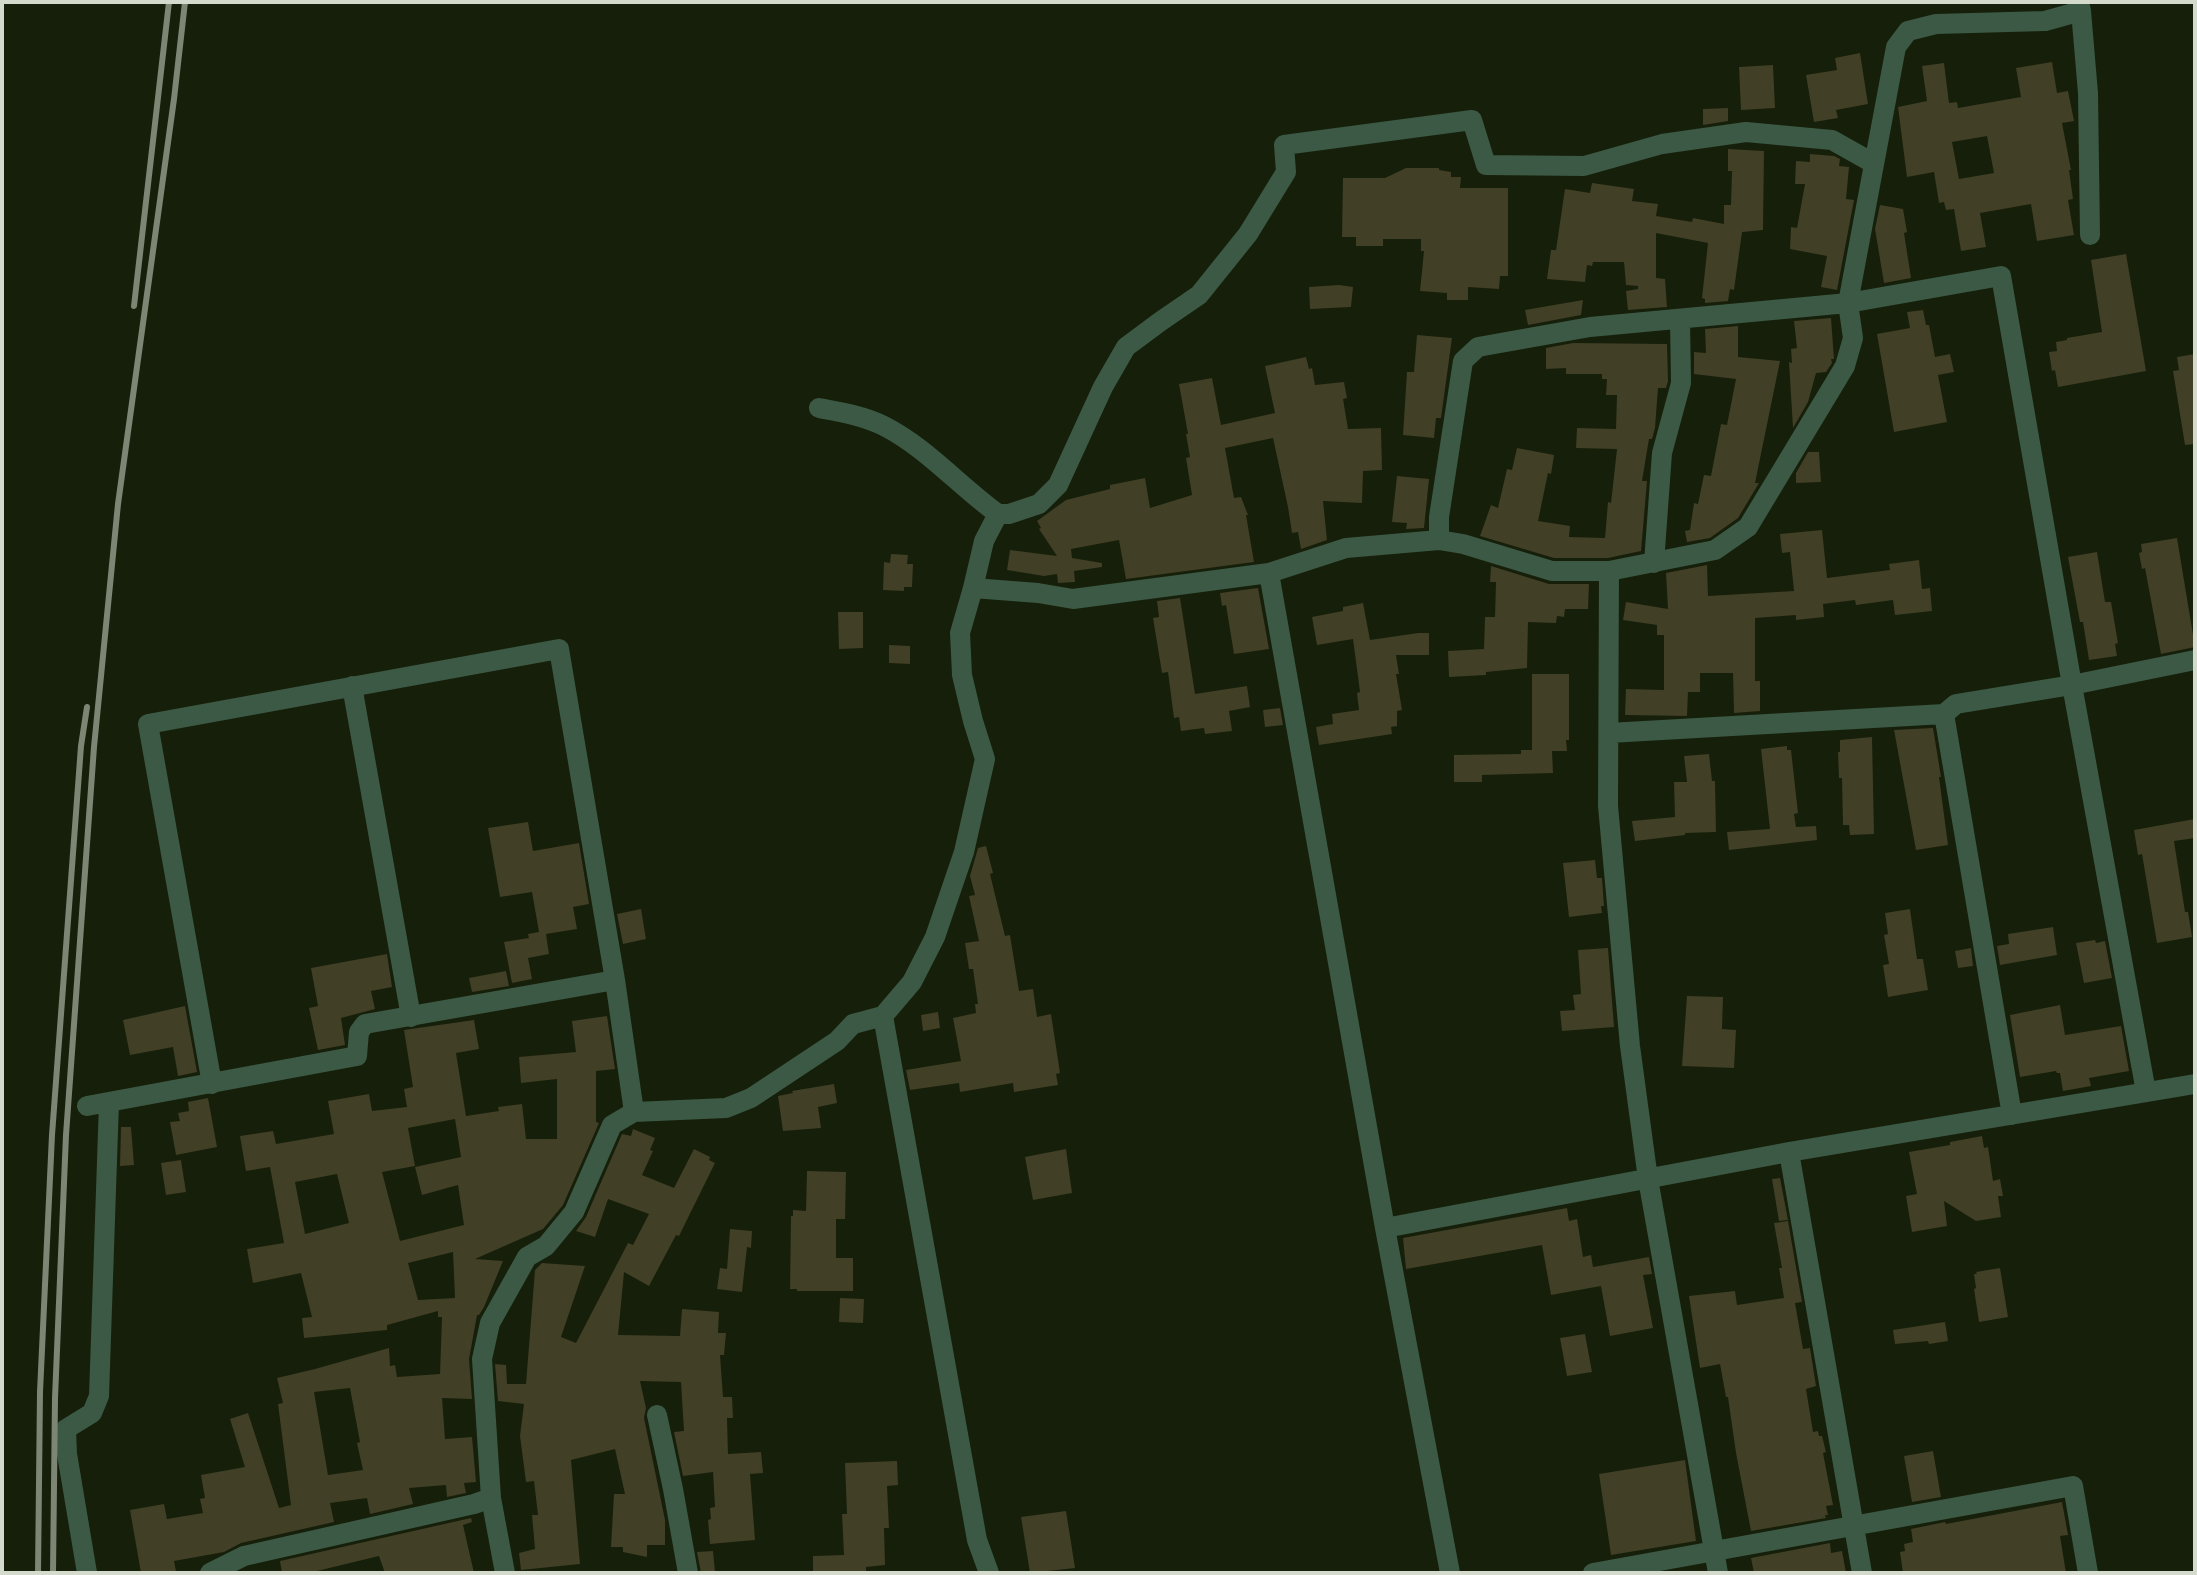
<!DOCTYPE html>
<style>
body{margin:0}
#map{position:relative;width:2197px;height:1575px;overflow:hidden;background:#161f09;font-family:"Noto Sans",sans-serif}
canvas{display:block}
.frame{position:absolute;inset:0;border:4px solid #d4dbcd;pointer-events:none}
</style>
<div id="map">
<canvas width="2197" height="1575"></canvas>
<div class="frame"></div>
</div>
<script>
const context = document.querySelector('canvas').getContext('2d');
context.lineJoin = 'round';
function paint(path, color) { context.fillStyle = color; context.fill(path, 'evenodd'); }
function trace(path, color, width, dash) { context.strokeStyle = color; context.lineWidth = width; context.lineCap = dash ? 'butt' : 'round'; context.setLineDash(dash || []); context.stroke(path); }
paint(new Path2D(`
 M1860 53 1868 104 1836 110 1838 118 1814 122 1806 75 1837 70 1835 58Z
 M2052 62 2057 93 2068 91 2074 121 2062 123 2071 170H2069L2073 199 2068 200 2074 235 2037 241 2031 204 1980 213 1986 247 1961 251 1954 209 1946 210 1944 202 1939 203 1934 172 1907 177 1898 107 1927 101 1922 66 1944 63 1949 103 1957 102 1958 108 2021 97 2016 68ZM1987 136 1994 173 1959 179 1952 142Z
 M1773 65 1775 108 1741 110 1739 67Z
 M1728 108V121L1703 125V109Z
 M1728 149 1764 151 1763 230 1742 232 1734 290 1730 289 1728 301 1705 303V299L1702 298 1708 243 1656 233V278L1665 279 1667 307 1628 310 1626 291 1638 289V286L1626 285 1624 262H1593L1592 266 1587 265 1585 282 1547 279 1551 250H1556L1565 189 1590 193 1592 183 1634 189 1632 201 1658 204 1656 216 1692 222 1693 218 1724 224V205H1731L1732 171H1728Z
 M1810 154 1834 156 1840 159 1839 166 1849 167 1846 199 1854 200 1837 290 1821 287 1827 256 1790 249 1791 227 1797 228 1805 184H1795L1796 161 1810 162Z
 M1406 168H1439V170L1451 172V177H1461L1460 188H1508V276H1500L1499 289 1468 287V300H1447V293L1420 291 1424 251H1421V239H1383V246H1356V237H1342L1343 178H1385Z
 M1880 205 1903 209 1907 232 1904 233 1911 278 1884 283 1875 229Z
 M2126 254 2146 371 2058 387 2055 370 2052 371 2049 352 2057 351 2056 342 2067 340V338L2102 332 2091 260Z
 M1339 285 1353 287 1351 307 1310 309 1309 287Z
 M1583 300 1581 315 1528 325 1525 310Z
 M1923 310 1926 325H1929L1935 357 1950 354 1954 372 1938 375 1947 422 1894 432 1877 334 1910 328 1907 312Z
 M1831 318 1834 359H1831L1832 363 1826 372 1816 373 1808 402 1793 428 1789 362 1792 363 1791 349 1797 348 1794 321Z
 M1738 326V357L1780 361 1755 483H1759L1738 518 1710 538 1687 542 1685 531 1690 530 1694 503 1698 504 1704 475 1711 476 1721 424 1727 425 1736 379 1694 374V352L1706 353 1705 329Z
 M1417 335 1452 338 1441 418H1436L1434 438 1403 435 1407 372H1414Z
 M1573 343 1667 344 1668 381 1666 388H1658L1655 428 1652 439H1649L1642 481H1647L1641 551 1608 558H1554L1480 536 1491 505 1498 508 1507 469 1512 470 1517 448 1554 455 1551 474 1548 473 1538 521 1570 526 1569 537 1605 538 1608 502 1611 503 1617 449 1576 448 1577 428 1616 429 1617 395H1606L1607 379H1602V374H1566V368L1546 369V348Z
 M2195 354V444L2185 445 2173 371 2179 370 2177 357Z
 M1306 357 1309 369 1312 368 1315 385 1344 382 1347 398 1343 399 1348 429 1381 428 1382 470 1363 471 1362 503 1323 501 1327 540 1301 549 1298 532 1292 533 1288 507 1273 438 1225 448 1234 498 1241 497 1248 515H1246L1254 562 1126 579 1119 540 1071 549 1072 558 1102 563V567L1074 571 1075 582 1058 583 1057 574 1044 576 1007 570 1010 550 1057 556 1039 529 1041 528 1037 521 1066 500 1110 489V485L1145 478 1150 508 1192 495 1186 458 1190 457 1186 434H1188L1179 384 1212 378 1221 425 1275 413 1265 366Z
 M1808 452H1819L1821 482 1796 483V473Z
 M1397 476 1429 479 1424 528 1406 529 1407 523 1392 522Z
 M1822 530 1827 578 1890 570 1889 564 1919 560 1922 589 1930 588 1932 611 1895 615 1893 600 1856 605 1855 600 1823 604 1824 617 1796 620V615L1755 618V681H1760V711L1734 713 1733 673H1700V692H1688L1687 716 1625 715 1626 689 1664 690V635H1657V625L1623 620 1626 602 1668 609 1666 573 1707 565 1708 596 1794 591 1790 552 1782 553 1780 534Z
 M2177 538 2195 647 2161 654 2145 568 2142 569 2139 553 2142 552 2141 544Z
 M2097 552 2105 602H2111L2118 643 2115 644 2117 656 2089 660 2083 622H2080L2068 557Z
 M891 554 908 555 907 564H913L912 587H904V591L883 590 884 562 890 563Z
 M1491 566 1549 584H1589L1588 609H1565L1564 617 1557 616 1556 623 1528 622 1527 668 1486 672V675L1449 677 1448 651 1484 649 1485 617H1495L1496 582H1490Z
 M1258 588 1269 649 1234 654 1226 605 1222 606 1220 593Z
 M1180 598 1195 694 1247 686 1250 707 1229 711 1232 731 1205 734 1204 728 1181 731 1179 717 1174 718 1168 672 1162 673 1153 618 1159 617 1157 601Z
 M1363 603 1370 640 1418 633H1429V655H1396L1399 674H1396L1402 710 1397 711V726L1391 727 1392 734 1319 745 1316 727 1333 724 1332 714 1359 710 1357 693 1360 692 1353 639 1317 645 1312 617 1343 611V607Z
 M838 612H863V648L839 649Z
 M889 645 910 646V664L889 663Z
 M1532 674H1569V740H1566L1567 751H1552L1553 773 1482 775V782H1454V755L1521 754V750H1532Z
 M1280 708 1283 725 1265 727 1263 710Z
 M1933 728 1941 777H1939L1948 845 1916 850 1894 730Z
 M1872 737 1874 834 1850 835 1849 825H1843L1842 778H1839L1838 752H1840V740Z
 M1787 746V750H1791L1798 813 1794 814 1796 827 1816 826 1817 840 1729 850 1727 832 1770 829 1761 749Z
 M1709 754 1712 781H1715L1716 832 1685 833V835L1635 841 1632 821 1675 817 1674 782H1687L1684 756Z
 M2195 819V838L2174 841 2185 912H2188L2192 937 2157 943 2142 854 2138 855 2134 830Z
 M528 822 533 851 579 843 589 904 573 907 577 929 546 934 549 954 528 958 532 979 512 983 504 942 529 938 528 934 539 932 532 892 500 897 488 828Z
 M986 846 993 873 990 874 1005 936 1010 935 1019 991 1033 989 1037 1017 1051 1014 1060 1073 1056 1074 1058 1085 1014 1092 1013 1083 960 1092 959 1083 910 1090 906 1070 961 1061 953 1018 976 1013 975 1004H978L973 969H969L965 943 979 941 969 896 975 895 970 876 978 848Z
 M1595 860 1597 878H1602L1604 906H1601L1602 913 1569 917 1563 863Z
 M641 909 646 939 623 944 617 914Z
 M1910 909 1917 959H1923L1928 990 1888 997 1883 965 1889 964 1884 935 1888 934 1885 913Z
 M2053 927 2057 955 2000 965 1997 946 2009 944 2008 934Z
 M2095 940 2096 943 2105 941 2112 978 2084 983 2076 943Z
 M1608 948 1614 1027 1562 1031 1560 1011 1575 1010 1573 995 1581 994 1578 950Z
 M1971 948 1973 966 1958 968 1955 951Z
 M387 954 392 987 371 991 375 1009 341 1018 345 1045 318 1050 309 1008 318 1006 311 968Z
 M506 971 509 986 472 992 469 978Z
 M1687 996 1723 997 1722 1029 1736 1030 1734 1068 1682 1066Z
 M2060 1005 2065 1035 2121 1026 2129 1071 2089 1078 2091 1086 2063 1091 2060 1073H2057L2056 1071 2020 1077 2010 1015Z
 M185 1006 197 1072 178 1076 173 1047 130 1055 123 1020Z
 M938 1012 940 1028 923 1031 921 1015Z
 M607 1016 615 1069 596 1071V1122L599 1123 563 1205 543 1229 475 1259 503 1261 484 1307 479 1315H477L469 1359 472 1399 442 1398 445 1439 472 1437 476 1482 464 1483 466 1493 447 1497 446 1485 409 1488 413 1504 370 1514 367 1498 330 1503 334 1522 241 1543 224 1552 174 1561 176 1571 141 1573 130 1510 164 1504 167 1519 203 1513 200 1499 205 1498 201 1475 245 1467 230 1419 248 1413 279 1508 291 1505 278 1404 283 1403 277 1378 315 1369 389 1348 390 1366 395 1365 397 1377 440 1374 442 1317H438V1311L387 1325V1330L304 1338 302 1318 312 1317 301 1273 253 1283 247 1249 284 1243 270 1167 246 1171 240 1136 273 1131 276 1144 334 1134 328 1101 369 1094 372 1111 407 1107 404 1089 413 1087 404 1030 474 1020 479 1049 456 1053 466 1116 499 1111 498 1107 522 1104 526 1139H557V1079L521 1083 519 1057 576 1052 572 1021ZM455 1119 461 1157 415 1167 422 1195 458 1185 464 1225 400 1241 382 1172 415 1166 408 1128ZM337 1174 349 1223 305 1234 295 1182ZM453 1252 455 1298 418 1300 408 1263ZM350 1388 360 1442 357 1443 363 1470 328 1475 314 1392Z
 M834 1084 837 1103 818 1107 821 1128 783 1131 778 1096 793 1093 792 1091Z
 M208 1098 217 1147 176 1155 170 1122 180 1121 178 1113 189 1111 188 1102Z
 M121 1127H131L134 1165 120 1166Z
 M633 1129 655 1138 650 1150 653 1151 642 1175 674 1188 694 1149 710 1157 709 1160 715 1163 679 1236 676 1235 649 1286 624 1272 618 1335 680 1336 682 1309 719 1312 718 1333H726L724 1355H720L723 1397H732L733 1418H727L728 1454 761 1452 763 1473 750 1474 755 1540 710 1544 708 1520 711 1519 710 1508 715 1507 713 1472 683 1476 674 1432 684 1431 681 1382 640 1381 646 1408 644 1418 665 1520V1545H647V1557L623 1552V1547H611L614 1494H625L615 1449 571 1460 580 1564 521 1570 519 1553 535 1549 532 1515H538L534 1481 526 1482 520 1436 524 1404 498 1401 495 1364 506 1365 507 1384H526L535 1270 542 1263 585 1266 561 1337 576 1343 628 1243 633 1245 649 1214 608 1199 595 1237 576 1231 586 1217 622 1134 631 1136Z
 M1982 1136 1984 1148 1988 1147 1993 1181 2000 1179 2003 1196H1998L2001 1217 1976 1221 1944 1201 1947 1226 1912 1232 1906 1196 1917 1194 1909 1152 1950 1145V1142Z
 M1066 1149 1072 1193 1033 1200 1025 1157Z
 M181 1160 186 1192 166 1195 161 1163Z
 M807 1171 846 1172 845 1219H836V1258H853V1291H797V1289H790L791 1216H793V1210L806 1211Z
 M1780 1178 1788 1220 1779 1221 1772 1179Z
 M1567 1208 1569 1221 1577 1219 1583 1257 1591 1255 1593 1267 1649 1257 1652 1274 1643 1275 1653 1328 1610 1336 1601 1286 1551 1295 1542 1245 1406 1269 1403 1238Z
 M1788 1221 1802 1302 1795 1303 1803 1349 1810 1348 1816 1386 1806 1389 1813 1432 1818 1431 1819 1436H1822L1826 1452 1823 1453 1833 1505 1826 1506 1828 1515H1825L1826 1518 1751 1531 1736 1453 1728 1397H1726L1720 1364 1700 1368 1689 1296 1735 1291 1737 1305 1784 1298 1779 1268H1782L1774 1223Z
 M730 1229 752 1231 751 1248 747 1247 742 1292 717 1289 720 1268 727 1269Z
 M2000 1268 2008 1317 1979 1322 1974 1289 1976 1288 1974 1274H1977L1976 1272Z
 M840 1298 864 1299 863 1323 839 1322Z
 M1945 1322 1948 1341 1929 1344 1928 1341 1895 1344 1893 1330Z
 M1585 1334 1592 1372 1567 1376 1560 1338Z
 M1933 1451 1941 1497 1912 1502 1904 1456Z
 M1685 1460 1696 1541 1611 1555 1599 1474Z
 M897 1461 898 1485 887 1486 889 1528H884L885 1565 866 1567V1572L813 1573V1556L844 1555 842 1514H847L845 1463Z
 M2062 1502 2068 1535 2060 1536 2066 1573H1903L1900 1552 1905 1551 1904 1544 1913 1542 1911 1529 1945 1522 1946 1524Z
 M1066 1511 1075 1568 1030 1573 1021 1517Z
 M471 1518 472 1522 463 1525 474 1573H385L379 1556 317 1571 318 1573H282L280 1561Z
 M1830 1543 1831 1553 1842 1551 1846 1573H1754L1751 1558Z
 M713 1551 715 1572 701 1573 697 1552Z`), '#413f25');
trace(new Path2D(`
 M2081 11 2088 93 2090 235
 M819 408C841 412 864 416 884 426 927 448 959 486 998 514H1009L1039 504 1058 485 1103 387 1126 347 1161 321 1199 295 1248 234 1286 172 1284 145 1472 120 1486 165 1584 166 1662 144 1746 132 1832 140 1873 163
 M1439 540V517L1463 361 1478 347 1590 327 1848 303 2001 276 2072 685 2146 1092
 M1654 563 1662 453 1681 383 1680 320
 M1609 571 1608 806 1630 1046 1648 1179 1718 1573
 M1269 573 1385 1228 1450 1573
 M973 588 984 541 998 514
 M352 686 411 1017
 M1609 733 1944 714
 M883 1016 977 1540 989 1573
 M212 1084 148 724 559 649 615 980 634 1112
 M87 1106 357 1056 359 1032 365 1024 615 980
 M2012 1115 1944 714 1956 704 2072 685 2195 660
 M1789 1152 1862 1573
 M1385 1228 1789 1152 2195 1084
 M657 1415 673 1489 688 1573
 M87 1573 67 1454 66 1429 92 1413 99 1396 109 1102
 M210 1573 244 1556 474 1504 491 1498
 M505 1573 491 1498 482 1359 490 1323 527 1257 546 1246 574 1212 612 1125 634 1112 726 1108 751 1098 837 1041 853 1024 883 1016 912 982 935 937 964 852 985 759 973 721 962 675 960 633 973 588 1038 593 1073 599 1269 573 1346 548 1439 540 1463 544 1552 571H1609L1715 550 1748 527 1845 366 1853 338 1848 303 1896 47 1908 31 1936 24 2045 21 2081 11 2079 2
 M1593 1573 2073 1486 2088 1573`), '#3b5944', 20);
trace(new Path2D(`
 M134 306 169 2
 M38 1573 40 1392 52 1135 81 746 87 707
 M53 1573 55 1398 66 1135 94 747 118 504 174 99 185 2`), '#7d8574', 6);
</script>
